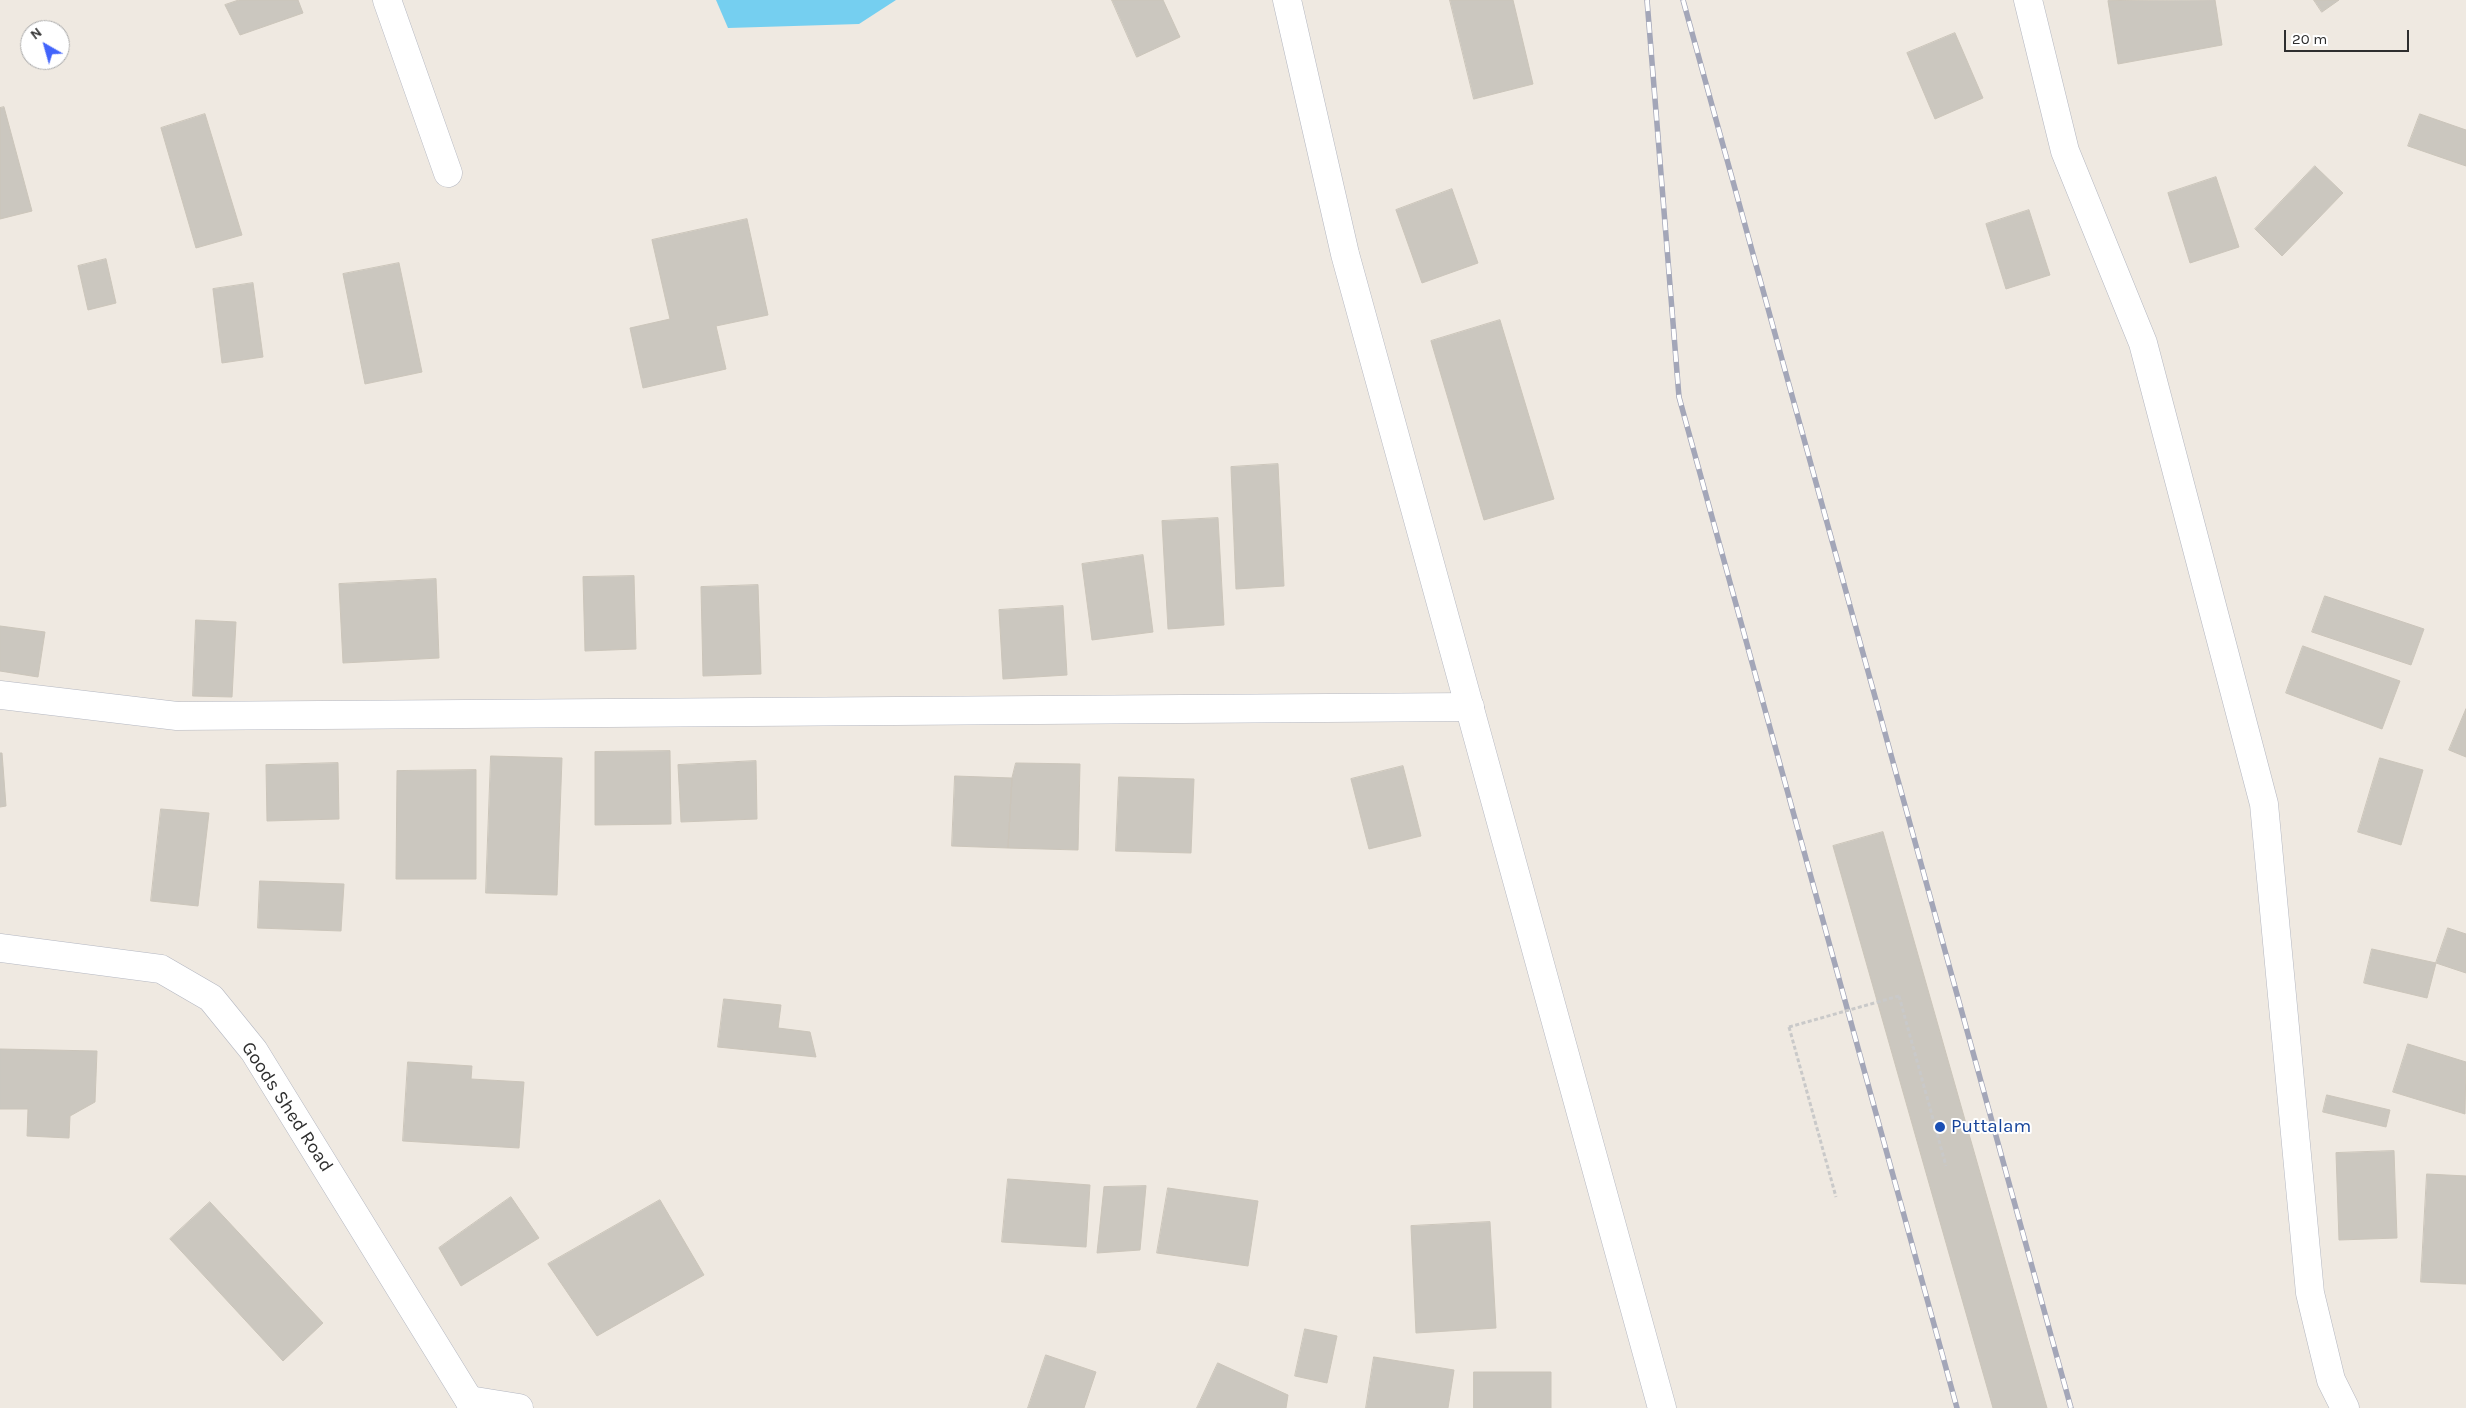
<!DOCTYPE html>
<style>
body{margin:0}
#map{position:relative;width:2466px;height:1408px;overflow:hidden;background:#efe9e1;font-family:Karla,sans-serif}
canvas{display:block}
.north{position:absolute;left:20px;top:20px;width:50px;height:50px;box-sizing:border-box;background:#fff;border:1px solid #ababab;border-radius:50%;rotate:322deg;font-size:14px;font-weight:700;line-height:20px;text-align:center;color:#2e2e2e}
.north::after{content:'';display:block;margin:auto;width:18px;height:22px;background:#4264fb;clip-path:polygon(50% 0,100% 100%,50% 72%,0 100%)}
.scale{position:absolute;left:2284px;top:30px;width:125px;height:22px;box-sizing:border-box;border:2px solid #2e2e2e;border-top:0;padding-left:6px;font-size:15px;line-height:18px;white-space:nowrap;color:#2e2e2e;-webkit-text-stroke:4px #fff;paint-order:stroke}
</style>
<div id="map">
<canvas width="2466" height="1408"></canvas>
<div class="north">N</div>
<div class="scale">20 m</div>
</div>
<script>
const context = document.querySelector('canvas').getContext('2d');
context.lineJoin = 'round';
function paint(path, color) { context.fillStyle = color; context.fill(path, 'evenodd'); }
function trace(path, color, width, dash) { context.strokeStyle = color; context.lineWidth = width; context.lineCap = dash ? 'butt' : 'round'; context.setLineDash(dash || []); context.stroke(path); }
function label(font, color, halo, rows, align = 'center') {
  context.font = font + ' Karla,sans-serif'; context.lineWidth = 4; context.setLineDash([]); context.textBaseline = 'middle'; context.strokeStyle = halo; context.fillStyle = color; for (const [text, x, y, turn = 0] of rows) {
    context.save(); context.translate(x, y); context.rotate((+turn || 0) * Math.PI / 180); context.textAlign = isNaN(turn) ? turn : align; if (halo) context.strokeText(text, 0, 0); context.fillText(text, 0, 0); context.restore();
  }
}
paint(new Path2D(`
 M716 0H896L859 24 728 28Z`), '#75cff0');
const building = new Path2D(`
 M239 0H298L303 13 240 35 225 5Z
 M1112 0H1163L1180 37 1137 57Z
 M1450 0H1513L1533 84 1474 99Z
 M2215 0 2222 45 2118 64 2108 1Z
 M2314 0H2339L2322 12Z
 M1955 33 1983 98 1935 119 1907 53Z
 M4 107 32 211 0 219V108Z
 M205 114 242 235 196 248 161 128Z
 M2420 114 2466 130V166L2408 146Z
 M2315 166 2343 193 2282 256 2255 229Z
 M2216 177 2239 247 2190 263 2168 193Z
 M1452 189 1478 263 1422 283 1396 210Z
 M2029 210 2050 275 2006 289 1986 224Z
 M747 219 768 315 716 326 726 369 643 388 630 328 670 319 652 240Z
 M106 259 116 303 88 310 78 266Z
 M399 263 422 372 365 384 343 274Z
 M253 283 263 357 222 363 213 289Z
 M1500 320 1554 499 1484 520 1431 341Z
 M1278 464 1284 586 1236 589 1231 467Z
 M1218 518 1224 625 1168 629 1162 521Z
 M1143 555 1153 632 1092 640 1082 564Z
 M634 576 636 649 585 651 583 577Z
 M436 579 439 658 343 663 339 584Z
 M758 585 761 674 703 676 701 587Z
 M2325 596 2424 629 2411 665 2312 632Z
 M1063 606 1067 675 1003 679 999 610Z
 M196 620 236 622 232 697 193 696Z
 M0 626 45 632 38 677 0 671Z
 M2303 646 2400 681 2382 729 2286 693Z
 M2466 709V757L2449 750Z
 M670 751 671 824 595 825V752Z
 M0 753H2L6 806 0 807Z
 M491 756 562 758 557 895 486 893Z
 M2380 758 2423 770 2401 845 2358 832Z
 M756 761 757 819 681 822 678 765Z
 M338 763 339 819 267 821 266 765Z
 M1016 763 1080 764 1078 850 1008 848 1012 778Z
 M1403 766 1421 836 1369 849 1351 779Z
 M476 770V879H396L397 771Z
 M955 776 1012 778 1008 848 952 846Z
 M1119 777 1194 779 1191 853 1116 851Z
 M161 809 209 813 198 906 151 901Z
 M1883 832 2047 1408H1993L1833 846Z
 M260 881 344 884 341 931 258 928Z
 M2448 928 2466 934V973L2436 963Z
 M2372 949 2436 963 2427 998 2364 983Z
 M724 999 781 1005 778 1028 810 1032 816 1057 718 1047Z
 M2408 1044 2466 1062 2465 1114 2393 1092Z
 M0 1049 97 1051 95 1102 70 1116 69 1138 27 1136 28 1109H0Z
 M408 1062 472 1066 471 1079 524 1082 519 1148 403 1141Z
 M2327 1095 2390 1110 2386 1127 2323 1112Z
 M2394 1151 2397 1238 2339 1240 2336 1153Z
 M2427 1174 2466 1176V1284L2421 1282Z
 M1008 1179 1090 1185 1086 1247 1002 1242Z
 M1146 1186 1140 1250 1097 1253 1104 1187Z
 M1168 1188 1258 1201 1248 1266 1157 1253Z
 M511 1197 539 1238 461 1286 439 1248Z
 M660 1200 704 1275 597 1336 548 1264Z
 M210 1202 323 1323 283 1361 170 1239Z
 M1490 1222 1496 1328 1416 1333 1411 1226Z
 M1305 1329 1337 1336 1327 1383 1295 1376Z
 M1046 1355 1096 1372 1084 1408H1028Z
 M1374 1357 1454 1370 1448 1408H1366Z
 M1218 1363 1288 1395 1286 1408H1197Z
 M1474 1372H1551V1408H1474Z`);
paint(building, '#cbc7bf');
trace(building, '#cbc5ba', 1);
const street = new Path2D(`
 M387 0 448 173
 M0 695 177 716 1470 707
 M469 1400 519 1408`);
const secondary = new Path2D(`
 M1287 0 1345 254 1662 1408
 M2028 0 2065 151 2143 343 2264 804 2310 1293 2331 1380 2345 1408
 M0 948 161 969 211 998 254 1051 474 1408`);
trace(street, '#b4b7c1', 29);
trace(secondary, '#b4b7c1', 29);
trace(new Path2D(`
 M1899 996 1946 1166
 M1789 1027 1836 1197`), '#c9c9c9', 3, [4, 2.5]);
trace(street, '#fff', 28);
trace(secondary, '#fff', 28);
const rail = new Path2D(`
 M1647 0 1679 397 1957 1408
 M1683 0 2071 1408`);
trace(rail, '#a3a6b8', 5.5);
trace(rail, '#fff', 4, [11]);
trace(new Path2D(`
 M1789 1027 1899 996`), '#c9c9c9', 3, [4, 2.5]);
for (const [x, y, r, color] of [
 [1940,1127,6,"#1a4fb4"]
]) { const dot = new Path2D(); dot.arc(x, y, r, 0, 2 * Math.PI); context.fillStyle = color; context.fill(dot); trace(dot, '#fff', 2); }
label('19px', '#2e2e2e', '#fff', [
 ["Goods Shed Road",287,1107,57]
]);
label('19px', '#164399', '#fff', [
 ["Puttalam",1951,1127]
], 'left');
</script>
